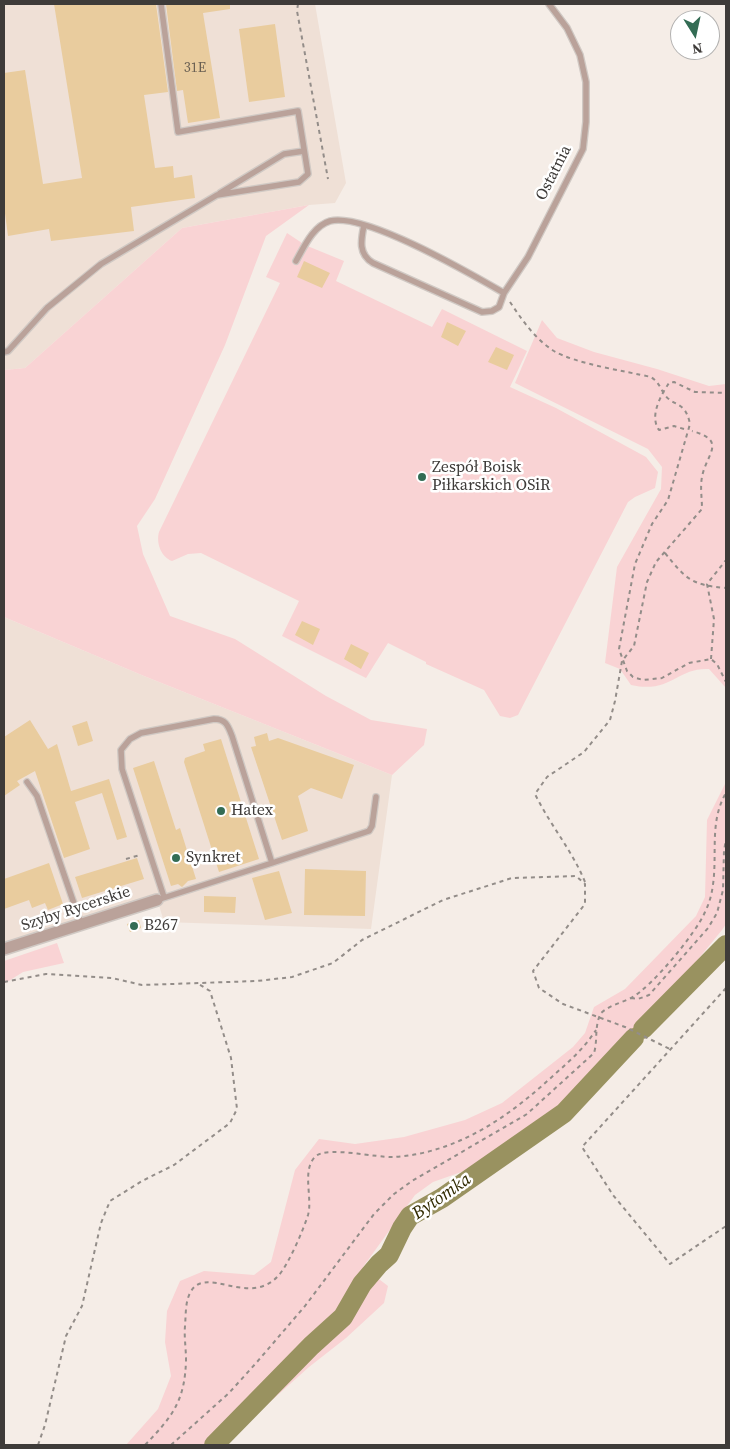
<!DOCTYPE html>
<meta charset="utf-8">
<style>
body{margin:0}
#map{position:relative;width:730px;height:1449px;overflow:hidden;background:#f5ede7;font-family:"Source Serif 4",serif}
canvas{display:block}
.frame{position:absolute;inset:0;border:5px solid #3e3b39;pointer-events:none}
.north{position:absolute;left:670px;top:10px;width:50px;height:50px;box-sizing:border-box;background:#fff;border:1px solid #b2b1b0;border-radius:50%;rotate:170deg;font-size:14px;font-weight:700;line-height:20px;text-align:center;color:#3e3b39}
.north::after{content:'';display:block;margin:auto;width:18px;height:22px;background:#336c54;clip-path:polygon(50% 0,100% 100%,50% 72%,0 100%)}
</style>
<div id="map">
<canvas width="730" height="1449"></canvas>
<div class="frame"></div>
<div class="north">N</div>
</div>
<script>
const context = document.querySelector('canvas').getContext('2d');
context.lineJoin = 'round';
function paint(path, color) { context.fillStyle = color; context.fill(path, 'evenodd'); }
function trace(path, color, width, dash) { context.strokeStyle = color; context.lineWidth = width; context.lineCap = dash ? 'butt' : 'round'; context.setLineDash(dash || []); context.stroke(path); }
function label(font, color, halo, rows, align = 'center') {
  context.font = font + ' "Source Serif 4",serif'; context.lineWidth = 5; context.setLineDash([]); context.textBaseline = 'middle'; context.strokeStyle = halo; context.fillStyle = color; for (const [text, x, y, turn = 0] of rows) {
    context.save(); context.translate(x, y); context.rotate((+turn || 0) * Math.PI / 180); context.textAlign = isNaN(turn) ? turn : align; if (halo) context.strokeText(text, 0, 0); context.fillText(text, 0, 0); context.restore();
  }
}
paint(new Path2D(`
 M4 4H315L346 183 335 203 309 205 182 228 25 368 4 370Z
 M4 617 144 676 392 775 371 929 164 922 156 895 4 943Z`), '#efe0d6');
paint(new Path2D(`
 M309 205 266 236 225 345 155 499 137 526 143 554 170 616 235 639 326 696 371 720 427 729 424 745 392 775 144 676 4 617V370L25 368 182 228Z
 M287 233 305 245 344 261 336 281 432 327 442 309 527 351 510 387 556 408 646 457 658 472 655 488 635 497 628 502 518 715 510 718 500 716 484 690 426 664V662L388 643 366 678 282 636 299 601 201 553 188 554 172 561C161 557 156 543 159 532L280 283 266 277Z
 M542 320 557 338 594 352 657 369 709 386 726 384V688L709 669C677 667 671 694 631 685L620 669 605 663 617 567 661 489 662 467 648 449 515 383Z
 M726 782V924L722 930 686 974 560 1109 467 1170 433 1182 415 1195 363 1267 388 1286 384 1303 346 1338 309 1367 222 1445H126L158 1409 171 1376 165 1342 167 1311 180 1281 204 1271 254 1275 271 1262 295 1170 319 1139 355 1144 404 1137 465 1120 502 1103 573 1047 585 1033 594 1007 625 989 696 916 705 897 707 820Z
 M57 943 64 963 23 972 4 984V961Z`), '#f9d3d4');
trace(new Path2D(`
 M643 1029 726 945
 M214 1445 311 1346 343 1317 362 1284 379 1264 389 1255 402 1228 410 1216 442 1198 564 1113 634 1038`), '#999260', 20);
paint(new Path2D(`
 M54 4H156L168 92 144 95 155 168 173 166 174 178 192 175 195 198 131 207 134 231 51 241 49 229 8 236 4 206V73L25 70 43 184 82 178Z
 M166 4H230V9L203 13 220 118 188 123 183 90 177 91Z
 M275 24 285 97 249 102 239 29Z
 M304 261 330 273 322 288 297 277Z
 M447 322 466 331 458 346 441 337Z
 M496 347 514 355 507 370 488 362Z
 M302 621 320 629 313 645 295 635Z
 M351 644 369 653 361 669 344 659Z
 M30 720 48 749 57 744 71 791 109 779 127 837 117 840 102 793 75 802 90 849 64 858 35 771 17 781 20 785 4 796V737Z
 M87 721 93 741 78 746 72 726Z
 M267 733 269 741 278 738 354 765 342 799 311 788 298 796 308 831 282 840 251 747 256 746 254 737Z
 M221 739 259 859 219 872 184 762 185 758 205 751 203 744Z
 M154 761 176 830 180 828 196 879 188 881 182 887 178 884 171 886 133 768Z
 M137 858 144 879 82 898 75 877Z
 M49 863 63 904 48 910 45 903 32 908 29 900 4 909V879Z
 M305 869 366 871 365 916 304 915Z
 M279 871 292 913 265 920 252 878Z
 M204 896 236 897 235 913 204 912Z
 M139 920 141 928 130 932 127 924Z`), '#e9cc9e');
const service = new Path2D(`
 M220 193 284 154 304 151
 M296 261C304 247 313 226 330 221 365 212 471 274 504 293L499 307 492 311 482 312 373 263C358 254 361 240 364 225
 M504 293 528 257 583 149 586 122V82L580 55 567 28 549 4
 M4 352 8 351 47 308 101 264 217 195 299 182 308 174 298 111 178 132 161 4
 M27 782 37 796 81 924
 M272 863 369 831 372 826 376 797
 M157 900 272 863 232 736C228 726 226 719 214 719L141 733 130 739 121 750 122 769 164 897`);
const minor = new Path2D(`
 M4 949 157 900`);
trace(service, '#d0c9c4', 8);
trace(minor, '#d0c9c4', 14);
trace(new Path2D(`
 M298 4 297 11 328 179
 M510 302C522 320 535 339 554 351 576 364 625 371 651 377 658 382 659 385 663 392 672 408 685 399 690 424L668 500 652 524 635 564 619 649 627 671 633 677 643 680 662 678 689 663 711 659 717 664 726 682
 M684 429 674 426 659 430C649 416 661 395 669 383L674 382 695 392 726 393
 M665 553C686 579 691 585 726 588
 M711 659 714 619 707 584 726 560
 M126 859 140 855
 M585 882C572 850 550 825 535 794L547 777 584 752 610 720 615 701 622 661 634 646 647 582 656 562 702 509C702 498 700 487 702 477 706 454 728 441 692 431
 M4 982 46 974 112 978 142 985 257 981 292 977 333 963 362 940 443 900 512 878 576 876 585 884V904L533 971 539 988 563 1004 625 1027 670 1049
 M726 988 582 1147 613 1195 670 1264 726 1226
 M631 998 638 999 649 995 708 928 717 913 723 890 724 851 726 839
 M38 1445 45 1425 66 1336 82 1306 101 1223 110 1201 142 1181 174 1165 230 1123 237 1109 231 1058 210 991 197 983
 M145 1445C172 1417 185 1401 186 1360 186 1348 184 1337 185 1326 186 1315 185 1303 190 1293 205 1263 249 1309 279 1275 289 1263 303 1231 308 1215 313 1198 301 1169 316 1156 328 1146 377 1158 394 1157 458 1153 510 1116 555 1074 571 1060 585 1047 596 1030
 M171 1445 229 1393 257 1362 305 1306 374 1214 394 1194 412 1181 527 1114 594 1053C598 1040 594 1026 601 1013 610 1005 621 1003 631 998 652 987 696 933 705 912 711 900 713 888 714 875 716 847 711 818 726 793`), '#938d89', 2, [4, 4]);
trace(service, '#baa29a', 5.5);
trace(minor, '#baa29a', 11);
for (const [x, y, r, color] of [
 [422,477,5,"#336c54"],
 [221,811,5,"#336c54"],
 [176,858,5,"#336c54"],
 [134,926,5,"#336c54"]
]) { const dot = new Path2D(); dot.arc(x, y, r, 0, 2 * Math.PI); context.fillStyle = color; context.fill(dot); trace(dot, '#fff', 2); }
label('14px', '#695f52', null, [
 ["31E",195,68]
]);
label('16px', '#3e3b39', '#fff', [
 ["Ostatnia",554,173,-63],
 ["Szyby Rycerskie",76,909,-18]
]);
label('16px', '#3e3b39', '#fff', [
 ["Zespół Boisk",432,468],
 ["Piłkarskich OSiR",432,486],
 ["Hatex",231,811],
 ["Synkret",186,858],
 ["B267",144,926]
], 'left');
label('italic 18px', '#302a00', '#fff', [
 ["Bytomka",442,1197,-35]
]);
</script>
